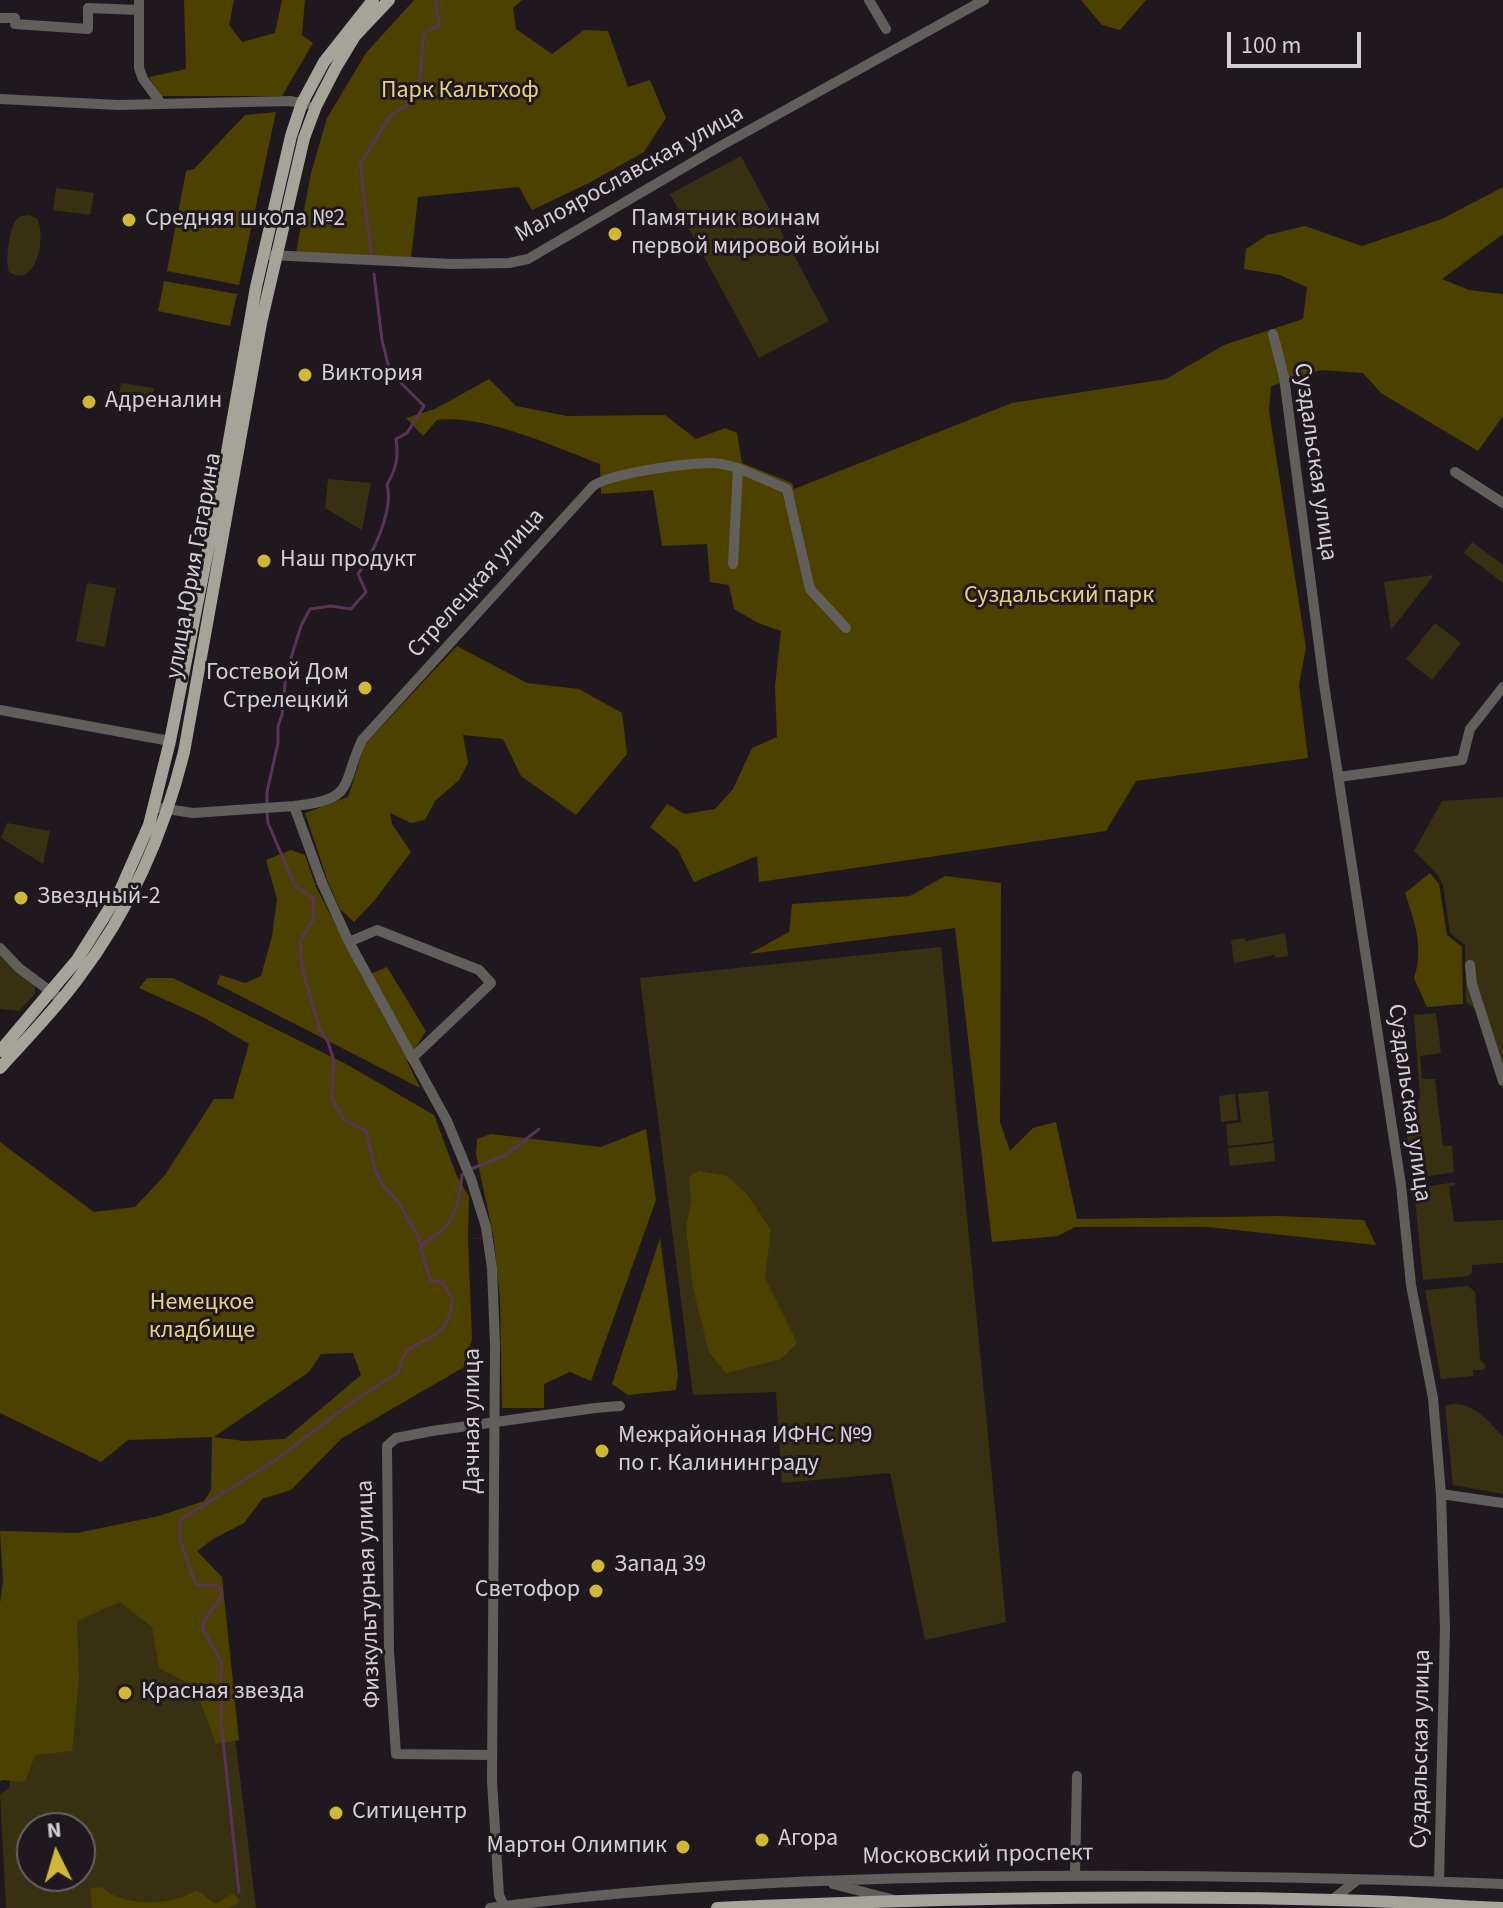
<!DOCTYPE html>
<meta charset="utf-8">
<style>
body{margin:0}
#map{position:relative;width:1503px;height:1908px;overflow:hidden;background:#1f191f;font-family:"Source Sans 3",sans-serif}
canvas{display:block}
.north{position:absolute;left:16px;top:1812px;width:80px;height:80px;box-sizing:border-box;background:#1f191f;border:2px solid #676267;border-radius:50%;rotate:355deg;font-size:22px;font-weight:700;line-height:32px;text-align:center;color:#d4cfd3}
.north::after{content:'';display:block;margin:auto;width:28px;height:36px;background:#d0b736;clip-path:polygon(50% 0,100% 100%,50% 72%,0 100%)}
.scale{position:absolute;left:1227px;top:32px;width:134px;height:36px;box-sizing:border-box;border:4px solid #d4cfd3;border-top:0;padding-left:10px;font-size:24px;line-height:28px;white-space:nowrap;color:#d4cfd3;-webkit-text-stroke:6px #1f191f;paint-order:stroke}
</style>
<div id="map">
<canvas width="1503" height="1908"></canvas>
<div class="north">N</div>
<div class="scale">100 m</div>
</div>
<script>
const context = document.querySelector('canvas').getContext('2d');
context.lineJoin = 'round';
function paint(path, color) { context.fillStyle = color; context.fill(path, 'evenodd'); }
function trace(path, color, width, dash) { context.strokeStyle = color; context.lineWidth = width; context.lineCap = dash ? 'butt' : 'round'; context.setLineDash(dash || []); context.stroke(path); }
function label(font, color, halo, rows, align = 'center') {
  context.font = font + ' "Source Sans 3",sans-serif'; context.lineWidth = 6; context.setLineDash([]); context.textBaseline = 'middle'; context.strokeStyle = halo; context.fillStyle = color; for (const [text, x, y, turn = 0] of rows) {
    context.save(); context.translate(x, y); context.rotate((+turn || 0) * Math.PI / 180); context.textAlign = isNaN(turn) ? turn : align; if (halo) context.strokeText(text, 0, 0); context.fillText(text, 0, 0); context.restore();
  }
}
paint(new Path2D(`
 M741 156 829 321 759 358 670 194Z
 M56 188 94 193 90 215 53 210Z
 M29 215 37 219C47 236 36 290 9 272 5 262 9 227 17 219 21 215 24 216 29 215Z
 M121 383 154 388 151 405 118 400Z
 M328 479 371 483 362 530 325 508Z
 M1472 542 1503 565V583L1464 553Z
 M1434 575 1391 630 1384 582Z
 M87 583 116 588 105 647 76 641Z
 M1435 623 1461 643 1432 680 1406 659Z
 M1503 797V1085L1482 1014 1466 1002 1465 945 1450 933 1443 885 1438 875 1414 851 1442 801Z
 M7 823 50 831 43 864 1 838Z
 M1285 933 1288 956 1275 958V955L1234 963 1231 940 1245 938 1246 941Z
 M0 947 35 982V994L19 1011 0 1009Z
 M941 947 1006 1622 925 1640 890 1473 782 1483 776 1392 693 1395 640 978Z
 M1436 1013 1441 1053 1420 1056 1422 1079H1435L1443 1146H1452L1454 1172 1412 1179 1406 1141 1420 1097 1414 1015Z
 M1268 1091 1273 1141 1228 1146 1226 1124 1241 1122 1238 1094Z
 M1235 1094 1238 1120 1221 1122 1219 1096Z
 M1274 1143 1275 1161 1230 1166 1228 1148Z
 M1455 1182V1185L1449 1187 1454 1222 1503 1220V1263L1472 1265V1273L1468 1276 1423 1280 1414 1189Z
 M1468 1286 1475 1292 1480 1359 1486 1366 1483 1370H1473V1376L1441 1379 1425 1290Z
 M1452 1404C1474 1403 1489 1421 1503 1437V1494L1453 1485 1445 1406Z
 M215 1574 256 1908H6L0 1794 9 1788 31 1598ZM32 1828H80V1876H32Z`), '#373112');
paint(new Path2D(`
 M184 0H234L229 25 242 42 275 33 282 0H305L302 35 313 43 282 96H161L149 77 186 69Z
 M414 0H522L513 8 516 29 552 54 584 30 608 31 628 87 650 80 666 118 644 152 589 183 532 210 519 187 418 197 411 258 296 253 311 173 327 118 366 53Z
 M1081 0H1146L1120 30 1102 25Z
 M276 112 239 285 167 271 186 171 194 169 245 115Z
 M1503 187V234L1442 279 1469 290 1503 294V416L1478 451 1381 393 1363 373 1321 370 1271 386 1269 411 1306 648 1299 685 1308 758 1136 781 1106 831 759 882 757 856 694 882 678 850 650 827 667 804 685 814 715 809 733 789 752 748 777 737 775 686 781 631 758 623 734 609 729 585 710 582 707 544 662 546 653 490 601 494 600 464C555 447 484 414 437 420L423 436 406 418 435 409 489 379 516 406 567 416 665 415 696 439 725 428 737 433 742 463 792 483 794 489 1012 403 1166 379 1224 345 1303 319 1307 287 1280 275 1244 269 1246 249 1267 235 1305 226 1362 246 1442 219Z
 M164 281 237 294 230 326 158 311Z
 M457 646 527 683 579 689 622 713 627 754 576 815 521 776 503 739 463 735 468 763 459 780 435 801 425 820 411 823 390 813 392 824 411 852 374 901 354 922 340 909 327 880 315 885 363 977 387 967 426 1031 407 1061 420 1088 217 984 220 975 245 983 261 976 272 936 277 899 266 860 291 850 305 855 315 884 327 879 305 813 348 797 365 744Z
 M1430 873 1439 884 1447 935 1462 947 1463 1004 1427 1007 1414 978C1424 949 1415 922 1405 893Z
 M945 876 1001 883 1000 1122 1010 1151 1033 1128 1056 1122 1077 1219 1281 1216 1364 1220 1376 1245 1208 1227H1075L1058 1236 992 1242 955 928 749 954 789 932 792 904 910 896Z
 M147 978H173L346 1064 434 1115 456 1174 469 1197 468 1238 494 1239 476 1154 477 1139 491 1134 601 1147 646 1129 656 1200 591 1381 570 1372 544 1384V1408H502L500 1299 494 1240 468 1238 472 1339 464 1367 342 1438 291 1490 262 1499 244 1523 213 1539 197 1551 222 1577 239 1740 216 1744 195 1687 159 1668 152 1627 120 1602 77 1621 79 1678 72 1751 35 1755 25 1782 2 1780 0 1782V1603L3 1581 0 1531 77 1533 159 1516 204 1501 211 1490 212 1437 128 1440 101 1462 0 1413V1142L94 1212 135 1207 165 1175 214 1099H233L249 1044 203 1017 139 988ZM353 1353 361 1375 285 1439 244 1441 214 1437 309 1372 321 1354Z
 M699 1171 727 1176 746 1193 771 1230 765 1278 797 1343 781 1359 726 1373 709 1352 693 1288 686 1227 691 1202 689 1177Z
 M660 1238 678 1374 676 1390 628 1395 612 1384Z
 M101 1887C125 1908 170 1906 197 1890L215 1904 234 1893 240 1902 228 1908H92L90 1888Z`), '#4d4100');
trace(new Path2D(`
 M372 259 360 164 391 115 413 102 420 77 424 33 440 25 435 0
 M267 803V792L278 743V726L282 715 286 674 301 626 310 609 331 606 351 609 366 592 358 574C373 555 394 509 387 485 396 468 399 458 396 439L407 433 424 406 390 372 382 340 374 274
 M471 1169 506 1155 539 1129
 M423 1244C453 1226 459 1211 462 1175L465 1173
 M239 1892 221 1720V1662L203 1629V1622L221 1598V1590L217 1585H196L180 1540V1520L274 1461 355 1400 399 1372C403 1337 430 1347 445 1325 450 1318 451 1308 453 1300L443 1283 430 1280 417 1234 399 1203 384 1187 375 1170 366 1131 344 1120 332 1099 334 1061 328 1042 320 1030 302 968 300 941 313 920V898L295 886 268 823 267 811`), '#5a3358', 3);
trace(new Path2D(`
 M139 0V68L143 79 160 102
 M869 0 886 29
 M0 18H15V24L88 29V8L139 10
 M0 99 118 105 290 101 306 104
 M269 255 452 264 509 263 528 259 717 148 984 0
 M1273 334 1284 377 1324 684 1401 1185 1411 1285 1433 1398 1441 1494 1445 1629 1439 1882
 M738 468 787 489 810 589 846 628
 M1455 472 1503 503
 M0 710 170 741
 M1339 777 1462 760 1470 729 1503 687
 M294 806 322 883 349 942 447 1121 471 1179 486 1227 492 1268 495 1344 492 1781 499 1895 505 1908
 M160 808 193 813 294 806C356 800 341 785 362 740L593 486C611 473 687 463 712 463 721 463 730 466 738 468L733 564
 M349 942 377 930 479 970 491 983 412 1058
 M0 948 19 968 62 1000
 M1470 965 1472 984 1503 1081
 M1441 1494 1503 1503
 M492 1755 396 1754 389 1651 387 1446 396 1438 432 1431 595 1408 620 1406
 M1075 1875 1077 1776
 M833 1884 891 1899
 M1332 1900 1357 1880
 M490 1908C645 1887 802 1880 959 1877 1140 1874 1322 1877 1503 1884`), '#605f5b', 10);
trace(new Path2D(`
 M0 1051 77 960 119 893 149 825 170 741 224 469 256 287 291 136 302 103 324 62 373 0
 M0 1068C26 1039 54 1011 77 980 130 910 163 836 184 752L261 323 304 138 316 106 335 69 355 36 389 0
 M717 1908C934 1898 1153 1894 1370 1901 1414 1902 1459 1907 1503 1908`), '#a5a49b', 12);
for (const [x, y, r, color] of [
 [129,220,8,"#d0b736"],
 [615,234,8,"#d0b736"],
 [305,375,8,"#d0b736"],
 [89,402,8,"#d0b736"],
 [264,561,8,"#d0b736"],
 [365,688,8,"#d0b736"],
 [21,898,8,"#d0b736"],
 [602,1451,8,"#d0b736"],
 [598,1566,8,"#d0b736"],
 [596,1591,8,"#d0b736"],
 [125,1693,8,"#d0b736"],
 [336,1813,8,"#d0b736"],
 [762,1840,8,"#d0b736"],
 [683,1847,8,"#d0b736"]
]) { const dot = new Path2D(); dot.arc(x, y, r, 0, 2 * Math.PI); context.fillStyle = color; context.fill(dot); trace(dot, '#1f191f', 3); }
label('24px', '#e4d27d', '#1f191f', [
 ["Парк Кальтхоф",460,92],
 ["Суздальский парк",1059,597],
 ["Немецкое",202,1304],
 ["кладбище",202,1332]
]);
label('24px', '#d4cfd3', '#1f191f', [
 ["Малоярославская улица",630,175,-29],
 ["Суздальская улица",1314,462,82],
 ["улица Юрия Гагарина",195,566,-80],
 ["Стрелецкая улица",477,584,-48],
 ["Суздальская улица",1408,1103,82],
 ["Дачная улица",474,1421,-90],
 ["Физкультурная улица",370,1594,-92],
 ["Суздальская улица",1422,1749,-89],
 ["Московский проспект",978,1856,-1]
]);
label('24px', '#d4cfd3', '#1f191f', [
 ["Средняя школа №2",145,220],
 ["Памятник воинам",631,220],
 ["первой мировой войны",631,248],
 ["Виктория",321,375],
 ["Адреналин",105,402],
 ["Наш продукт",280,561],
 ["Гостевой Дом",349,674,"right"],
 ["Стрелецкий",349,702,"right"],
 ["Звездный-2",37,898],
 ["Межрайонная ИФНС №9",618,1437],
 ["по г. Калининграду",618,1465],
 ["Запад 39",614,1566],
 ["Светофор",580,1591,"right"],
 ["Красная звезда",141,1693],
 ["Ситицентр",352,1813],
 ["Агора",778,1840],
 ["Мартон Олимпик",667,1847,"right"]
], 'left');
</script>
